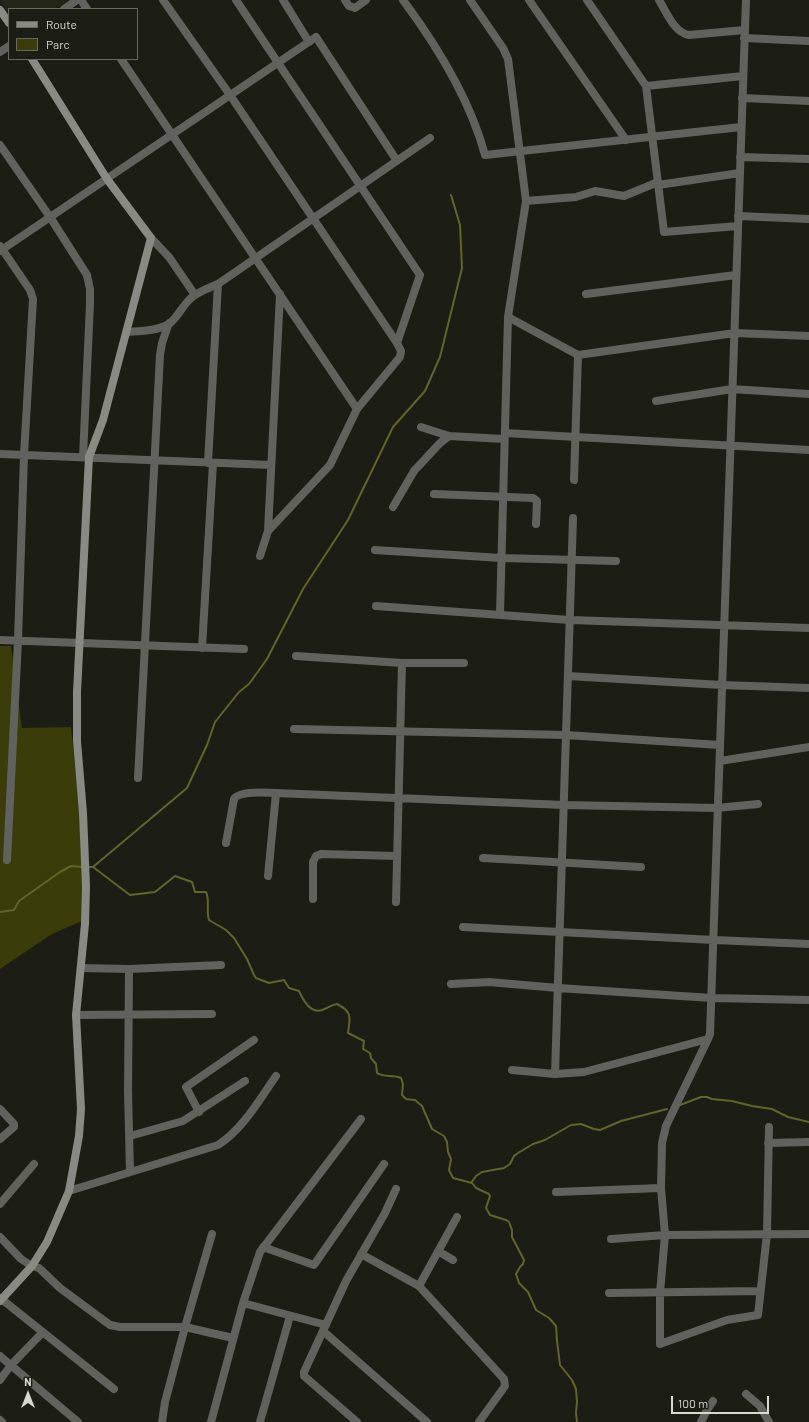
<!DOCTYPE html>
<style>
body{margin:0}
#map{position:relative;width:809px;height:1422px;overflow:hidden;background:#1c1d14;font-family:Barlow,sans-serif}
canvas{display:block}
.legend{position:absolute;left:8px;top:8px;width:130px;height:52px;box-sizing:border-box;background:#1c1d14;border:1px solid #676860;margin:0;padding:5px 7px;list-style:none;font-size:12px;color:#d8d9d3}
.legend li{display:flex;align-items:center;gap:8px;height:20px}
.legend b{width:20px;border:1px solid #676860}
.north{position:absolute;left:8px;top:1374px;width:40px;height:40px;-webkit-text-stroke:3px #1c1d14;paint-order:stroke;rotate:0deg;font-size:11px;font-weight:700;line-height:16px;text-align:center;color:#d8d9d3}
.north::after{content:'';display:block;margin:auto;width:14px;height:18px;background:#d8d9d3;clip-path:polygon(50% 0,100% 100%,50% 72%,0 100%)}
.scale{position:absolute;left:671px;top:1396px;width:98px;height:18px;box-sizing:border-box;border:2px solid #d8d9d3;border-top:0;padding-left:5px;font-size:12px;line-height:14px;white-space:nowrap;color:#d8d9d3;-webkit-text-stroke:3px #1c1d14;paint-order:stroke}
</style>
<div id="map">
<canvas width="809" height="1422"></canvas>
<ul class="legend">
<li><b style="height:5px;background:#898a83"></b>Route</li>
<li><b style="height:11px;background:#3a3c09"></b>Parc</li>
</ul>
<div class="north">N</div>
<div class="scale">100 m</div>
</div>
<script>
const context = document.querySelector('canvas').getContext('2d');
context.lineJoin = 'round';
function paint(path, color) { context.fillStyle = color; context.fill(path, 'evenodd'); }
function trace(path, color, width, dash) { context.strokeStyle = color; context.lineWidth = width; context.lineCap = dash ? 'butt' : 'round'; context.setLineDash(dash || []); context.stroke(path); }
paint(new Path2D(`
 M0 0H68L55 9H9V15Z`), '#232516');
paint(new Path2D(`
 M0 646H11L22 728 71 727 82 837V921L52 934 0 969Z`), '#3a3c09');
trace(new Path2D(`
 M87 867H93L130 895 155 892 175 876 192 882 195 892H206C210 900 206 911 209 920L226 930 234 938 247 959 254 975 256 978 269 983 284 980 289 988 299 991C303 1000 311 1014 322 1010 328 1008 330 1005 337 1004 353 1012 350 1018 348 1033L364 1041 363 1049 370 1053 371 1058 376 1064 377 1073C385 1078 393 1074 401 1078L403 1084 402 1095 406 1099 415 1100 422 1106 432 1129 444 1136 447 1142 448 1152 451 1159 449 1170 453 1178 472 1183 476 1188 489 1194 490 1196 486 1208 490 1215 506 1220 509 1222 512 1230V1237L524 1260 523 1264 520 1267 516 1274 519 1283 528 1292 536 1310 549 1318 556 1326 557 1341 560 1365 572 1380 576 1389 577 1402 576 1413 577 1422
 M93 867 187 788 207 745 215 722 239 692 249 684 267 659 303 589 348 520 393 427 425 391 440 357 462 268 460 225 451 195
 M0 912 14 910 19 901 60 872 71 866 83 867
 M680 1105 701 1097H707L712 1099 732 1101 752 1106 772 1109 788 1117 809 1122
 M471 1183 476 1176 482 1172 504 1168 510 1164 514 1156 518 1153 533 1144 545 1140 571 1125 581 1124 594 1129 600 1130 621 1121 667 1109`), '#61652a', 2);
trace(new Path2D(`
 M81 0 87 9
 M163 0 230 95 397 343 401 351 400 357 357 409 330 465 268 531
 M236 0 420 275 397 343
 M283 0 309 42
 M345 0 349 6 355 8 366 0
 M403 0C438 47 470 99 485 155L741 127
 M470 0 503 48 508 59 526 201 508 317 500 614
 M529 0 626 140
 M587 0 646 86 664 232 738 226
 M659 0C666 11 674 33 689 35L745 30
 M64 9 77 0
 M744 38 809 41
 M0 52 9 46
 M121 59 357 409
 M646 86 743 76
 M742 98 809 101
 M0 145 50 217 87 275 90 289V304L83 457
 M740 157 809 159
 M658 185 740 173
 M526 201 576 197 595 191 624 196 658 182
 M738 216 809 219
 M151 238 169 257 195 295
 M0 246 30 290 33 299 24 455 18 641 7 860
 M0 251 316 37 397 161
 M586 294 736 275
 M508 317 578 355 735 333 809 336
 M127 332C140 331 157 331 169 324 177 318 182 307 189 300 196 292 209 288 218 284L430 138
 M656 401 732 389 809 394
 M421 427 449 436 504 439
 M505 433 809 450
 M0 454 271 465
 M208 463 218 284
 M574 480 578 355
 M434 494 533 498 537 501 536 524
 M393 507 414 471 440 443 449 436
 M375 550 501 558 616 561
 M260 556 268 531 280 294
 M376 606 570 620 809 628
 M0 640 244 649
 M202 648 213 463
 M296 656 402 663H464
 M568 676 722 685 809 688
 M294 729 566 735 720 745
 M720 761 809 747
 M138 778 160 355 162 343 169 323
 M226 843 234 799C240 790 266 793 276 793
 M483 858 641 867
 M268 876 276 793 564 805 717 808 758 804
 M313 899V862L316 856 321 854 397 856
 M396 902 402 663
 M463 927 714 940 809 944
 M81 968 129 969 221 965
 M129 969 128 1091 130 1172
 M451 984 489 982 558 988 712 998 809 1000
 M76 1015 212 1014
 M708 1039 666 1126 662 1143 661 1188 665 1235 660 1293V1344L727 1320 758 1315 767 1234 769 1127
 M512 1070 555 1074 584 1072 708 1039 710 1034 746 0
 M555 1074 573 518
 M0 1109 14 1124V1127L0 1139
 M199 1112 186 1087 254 1040
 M130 1136 183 1121 245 1081
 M768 1143 809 1142
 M69 1191 218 1145C243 1129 259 1100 276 1076
 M556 1192 661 1188
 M0 1204 34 1164
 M0 1237 21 1259 32 1266 39 1268 60 1288 110 1325 120 1327H185L233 1338
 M611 1239 665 1235 809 1234
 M263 1247 314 1265 384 1164
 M438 1251 453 1260
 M361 1254 419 1286 504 1379 505 1386 479 1422
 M419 1286 457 1217
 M609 1293 760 1291
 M0 1298 114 1389
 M243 1303 326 1325
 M323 1331 427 1422
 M0 1356 78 1422
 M0 1380 11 1365 43 1332
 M746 1394 760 1406 769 1422
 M0 1420 2 1422
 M162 1422 165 1402 185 1327 212 1234
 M211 1422 243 1303 260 1252 361 1119
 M260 1422 290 1316
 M357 1422 304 1376V1372L346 1281 385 1213 396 1189
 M701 1422 707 1410 713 1401`), '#61625d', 8);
trace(new Path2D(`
 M0 10 9 23
 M0 1301 32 1266 47 1242 69 1191 79 1136 81 1109 76 1015 85 924 86 886 83 813 77 741V692L89 457 103 420 151 238 107 179 32 59`), '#898a83', 8);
</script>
